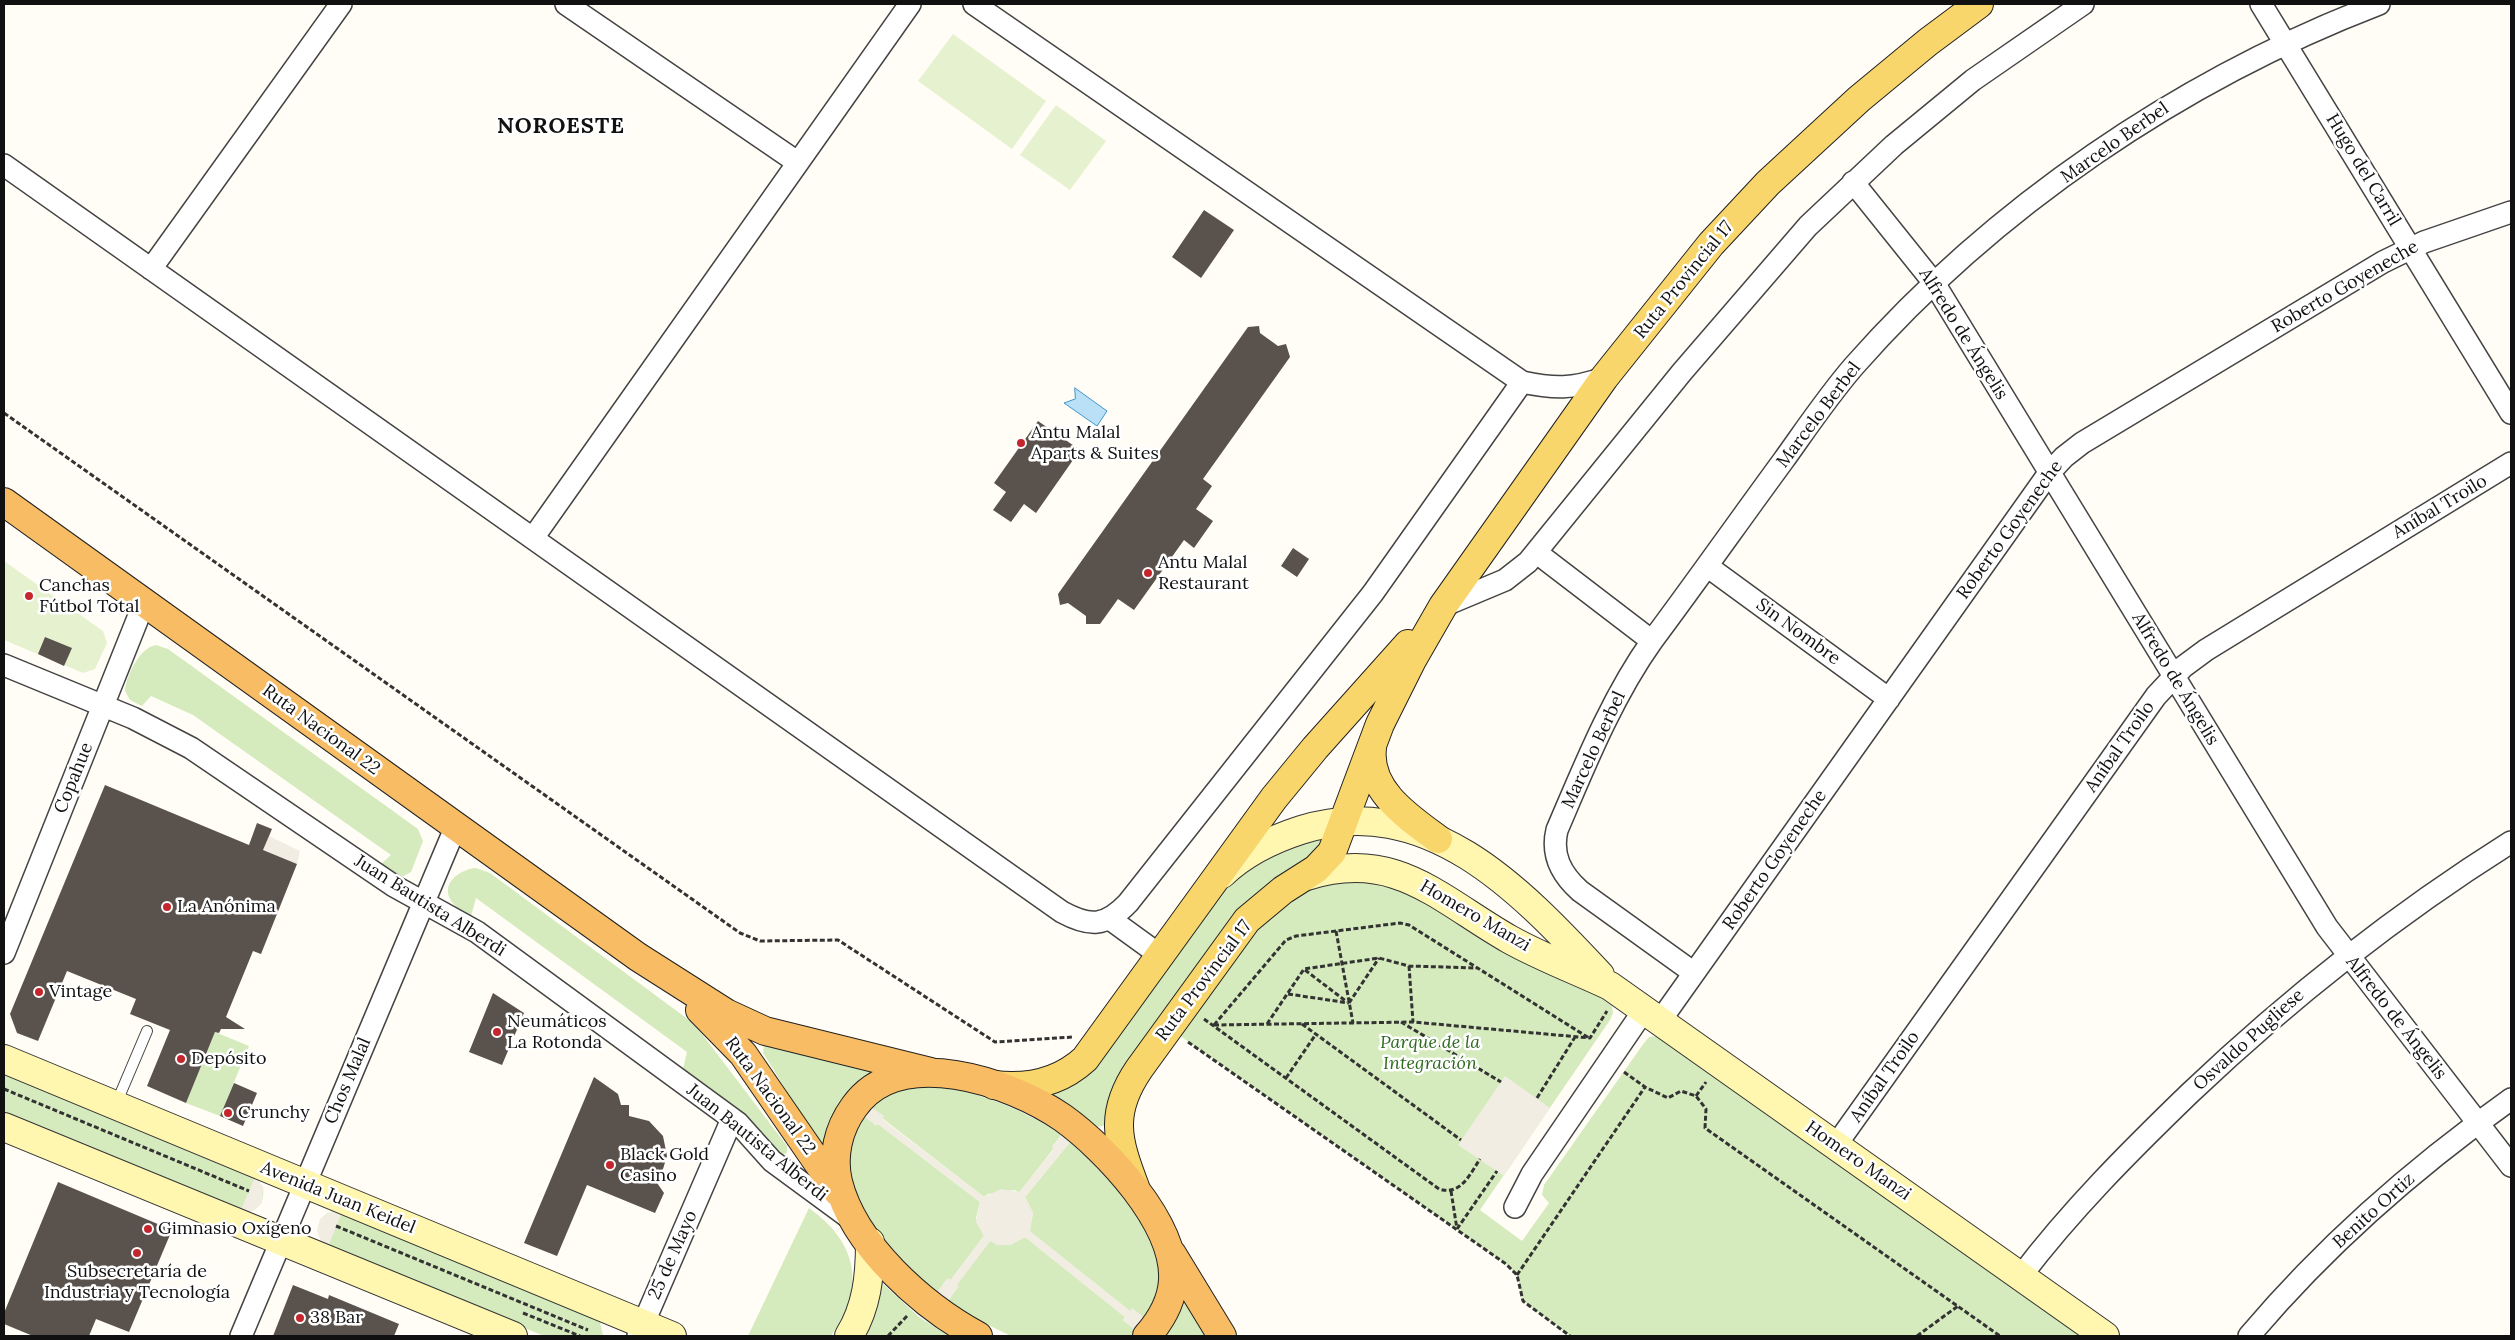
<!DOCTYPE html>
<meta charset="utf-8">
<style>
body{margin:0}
#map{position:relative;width:2515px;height:1340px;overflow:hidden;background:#fffdf5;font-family:Lora,serif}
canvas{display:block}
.frame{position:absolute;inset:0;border:5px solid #111;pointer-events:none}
</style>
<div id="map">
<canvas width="2515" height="1340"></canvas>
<div class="frame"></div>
</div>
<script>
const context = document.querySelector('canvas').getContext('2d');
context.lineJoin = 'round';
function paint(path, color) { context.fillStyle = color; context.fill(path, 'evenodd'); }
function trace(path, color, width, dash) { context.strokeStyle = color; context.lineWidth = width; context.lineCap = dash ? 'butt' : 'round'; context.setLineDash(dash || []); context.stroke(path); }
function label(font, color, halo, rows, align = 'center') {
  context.font = font + ' Lora,serif'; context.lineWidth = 5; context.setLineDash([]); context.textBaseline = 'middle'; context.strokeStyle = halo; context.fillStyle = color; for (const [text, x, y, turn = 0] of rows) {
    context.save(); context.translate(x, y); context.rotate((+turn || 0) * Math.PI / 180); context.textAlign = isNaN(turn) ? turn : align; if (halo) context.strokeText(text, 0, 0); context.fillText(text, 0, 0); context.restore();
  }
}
paint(new Path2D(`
 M156 645 168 649 418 829 423 841 411 872 402 877 381 864 391 855 193 715 151 696 142 706 130 700 125 691C126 676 140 647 156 645Z
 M1331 832 1298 871 1103 1126 1095 1127 1051 1095 1219 894 1261 861 1276 852Z
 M476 868 490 873 689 1020 702 1034 787 1146V1153L782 1155 777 1152 740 1110 683 1069 687 1052 476 898 471 916C464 912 456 908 452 902 439 884 460 869 476 868Z
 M1332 880 1391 882 1566 974 1612 1006 1613 1013 1610 1020 1480 1210 1522 1241 1549 1203 1542 1195 1544 1185 1644 1043 1649 1037 1657 1036 2083 1336H1570L1523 1301 1517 1275 1506 1264 1176 1033 1238 945 1295 894Z
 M215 1032 249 1046 220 1116 186 1103Z
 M764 1044 874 1072 827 1155 763 1053Z
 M4 1074 255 1177 263 1187C265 1201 259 1211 244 1213L4 1114Z
 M928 1084C982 1093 1015 1106 1062 1134L1052 1147 1054 1148 1019 1193 1015 1190 988 1194 984 1197 882 1118 883 1117 867 1104 881 1094Z
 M860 1113 876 1125 878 1124 980 1202 976 1218 984 1236 950 1281 947 1279 937 1293 900 1260 863 1214 846 1162Z
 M1071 1141C1107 1173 1172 1237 1159 1291 1157 1301 1150 1310 1146 1319L1130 1311 1029 1231 1033 1213 1025 1197Z
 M809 1208C858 1243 866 1287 831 1336H748Z
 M338 1211 590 1314 600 1322 603 1336H544L328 1247C312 1235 316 1211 338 1211Z
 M1025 1237 1125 1317 1123 1320 1137 1331 1132 1336H1011L976 1319 948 1301 958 1287 956 1285 990 1241 1010 1245Z
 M881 1282 919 1317 949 1336H862Z
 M1182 1289 1207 1336H1163Z`), '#d5ebbd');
paint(new Path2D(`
 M953 34 1046 101 1012 149 918 81Z
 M1056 105 1106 141 1070 190 1020 155Z
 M4 561 103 631 107 643 95 669 83 673 4 640Z`), '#e6f2cf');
paint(new Path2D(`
 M269 836 300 851 297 864 263 850Z
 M1505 1076 1550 1108 1504 1176 1458 1145Z
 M867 1104 884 1116 882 1119 984 1197 1001 1189 1019 1192 1054 1149 1052 1147 1062 1134 1071 1141 1025 1197 1033 1213 1030 1231 1130 1311 1132 1308 1146 1319 1137 1331 1123 1320 1125 1317 1025 1237 1010 1245H997L990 1241 957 1285 959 1286 947 1301 937 1293 948 1278 951 1280 984 1236 976 1222 980 1202 878 1124 876 1126 860 1113Z
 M255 1177 263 1187 262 1203 253 1211 240 1212Z
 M330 1212H342L328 1247 321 1242 317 1231 320 1219Z`), '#f1ede2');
const water = new Path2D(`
 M1075 388 1107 411 1097 426 1064 403 1075 399Z`);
paint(water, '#b9e0f7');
trace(water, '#3f96cf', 1);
paint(new Path2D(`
 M1204 210 1234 230 1201 278 1172 257Z
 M1259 326 1260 333 1278 346 1286 344 1290 357 1203 479 1212 486 1196 509 1213 521 1194 548 1184 540 1134 610 1118 599 1100 624H1086V616L1068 603 1060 605 1058 594 1248 327Z
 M1038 421 1080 450 1036 513 1024 504 1011 522 993 510 1006 492 994 483Z
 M1293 548 1309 559 1297 577 1281 566Z
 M45 637 72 648 64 666 38 654Z
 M105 785 249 845 257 823 272 829 263 850 297 864 261 954 253 951 226 1017 245 1029H221L219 1033 215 1032 186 1103 147 1086 170 1030 130 1014 136 999 67 971 38 1041 17 1033 10 1014Z
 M493 993 524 1013 502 1065 469 1052Z
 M594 1077 618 1094 621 1105H629V1116L649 1121 663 1136 667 1156 663 1169 655 1180 664 1193 655 1213 587 1185 557 1256 524 1243Z
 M234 1083 257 1093 243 1126 220 1116Z
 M58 1182 172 1230 129 1332 96 1319 89 1336H33L4 1324V1313Z
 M293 1285 328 1299 329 1295 399 1324 394 1336H273Z`), '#5a524d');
const service = new Path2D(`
 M116 1104 147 1031`);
const minor = new Path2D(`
 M566 4 797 162
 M974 4 1522 382C1555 389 1572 389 1604 378
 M2261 4 2511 413
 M4 165 1062 912C1090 927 1105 927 1128 903L1373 593 1522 382
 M1853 182 1934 283 2327 927 2511 1166
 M151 269 341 4
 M533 538 910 4
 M1537 553 1652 641
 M1707 566 1889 699
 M1443 606 1505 580 1528 562 1682 372 1808 226 1894 145 1973 80 2083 4
 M4 665 133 718 191 748 394 886 477 932 738 1123 772 1161 855 1222
 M1110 919 1161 956
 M4 953 144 603
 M1694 973 1580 891C1561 874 1551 855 1557 830 1584 767 1612 697 1652 641 1696 582 1739 521 1783 461 1806 429 1828 396 1854 366 1994 207 2181 80 2379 4
 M1660 1021 2049 473 2064 457 2082 443 2383 262 2424 242 2511 212
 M1836 1145 2156 696 2183 667 2206 650 2511 463
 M1515 1207 1532 1174 1644 1010
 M2021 1276C2071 1210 2130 1151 2190 1093 2289 999 2395 915 2511 842
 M241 1336 456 826
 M638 1336 732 1119
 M2249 1336C2325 1246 2415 1167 2511 1099`);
const secondary = new Path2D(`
 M1222 874C1244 853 1273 839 1301 830 1428 790 1522 892 1600 975
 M1307 876C1395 848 1439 899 1509 939 1541 957 1576 970 1610 986L2105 1336
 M4 1059 672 1336
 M4 1127 513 1336
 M849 1336C867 1307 870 1276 870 1242`);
const primary = new Path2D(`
 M1372 748C1367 790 1408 817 1438 839
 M994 1085C1028 1089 1060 1082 1085 1059L1274 798 1315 748 1408 644
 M1135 1187C1117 1140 1109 1113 1139 1069L1247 920 1283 890 1316 869 1332 852 1380 724 1412 660 1443 606 1604 378 1711 244 1768 183 1859 99 1928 42 1979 4`);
const trunk = new Path2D(`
 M4 502 638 957 726 1013 765 1031 931 1072
 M700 1010 743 1054 838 1192
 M1172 1254 1222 1336
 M978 1336C923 1306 854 1246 838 1182 832 1156 838 1129 854 1107 899 1043 1011 1082 1063 1118 1106 1149 1176 1223 1173 1280 1172 1301 1161 1320 1147 1336`);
trace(service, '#444', 12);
trace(minor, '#444', 24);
trace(secondary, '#333', 30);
trace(primary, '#222', 30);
trace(trunk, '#222', 30);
trace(new Path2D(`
 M4 413 740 933 760 941 838 940 995 1042 1073 1037
 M1336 931 1353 1023
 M1409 966 1413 1022
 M1305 970 1347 1002
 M1288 994 1349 1003
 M1349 1003 1379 958
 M1204 1019 1439 1189C1461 1196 1470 1174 1480 1159
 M1401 1022 1501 1082
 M1267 1024 1304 969 1379 958 1409 966 1477 968
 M1302 1024 1461 1140
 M1214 1025 1413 1022 1590 1038 1607 1011
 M1214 1025 1286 940 1296 936 1400 923 1409 925 1589 1038
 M1188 1042 1506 1264 1517 1275 1523 1301 1570 1336
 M1624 1072 1645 1087 1668 1098 1681 1091 1696 1096 1706 1109 1705 1128 2000 1336
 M1286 1078 1316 1034
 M4 1089 249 1191
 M1696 1096 1706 1082
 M1537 1098 1575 1037
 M1451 1191 1457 1229
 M336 1226 588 1330
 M1457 1229 1497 1171
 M1517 1275 1645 1087
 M523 1313 580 1336
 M888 1336 908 1315
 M1917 1336 1958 1306`), '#333', 3, [5, 2.5]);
trace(service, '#fff', 10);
trace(minor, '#fff', 21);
trace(secondary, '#fff6b0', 28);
trace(primary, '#f9d66b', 28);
trace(trunk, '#f7bc64', 28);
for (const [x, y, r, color] of [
 [1021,443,5,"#c4262e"],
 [1148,573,5,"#c4262e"],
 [29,596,5,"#c4262e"],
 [167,907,5,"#c4262e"],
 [39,992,5,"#c4262e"],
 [497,1032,5,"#c4262e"],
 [181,1059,5,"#c4262e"],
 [228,1113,5,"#c4262e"],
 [610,1165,5,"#c4262e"],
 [148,1229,5,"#c4262e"],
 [137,1253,5,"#c4262e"],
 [300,1318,5,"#c4262e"]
]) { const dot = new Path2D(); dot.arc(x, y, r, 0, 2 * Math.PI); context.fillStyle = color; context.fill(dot); trace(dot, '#fff', 2); }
label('18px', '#111', '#fff', [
 ["Marcelo Berbel",2115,143,-35],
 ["Hugo del Carril",2363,170,59],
 ["Ruta Provincial 17",1684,280,-51],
 ["Roberto Goyeneche",2345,287,-30],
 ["Alfredo de Ángelis",1963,334,58],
 ["Marcelo Berbel",1819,415,-53],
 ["Aníbal Troilo",2440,507,-31],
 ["Roberto Goyeneche",2010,530,-54],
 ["Sin Nombre",1798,632,36],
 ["Alfredo de Ángelis",2175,679,59],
 ["Ruta Nacional 22",321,730,36],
 ["Aníbal Troilo",2120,747,-55],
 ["Marcelo Berbel",1594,750,-65],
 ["Copahue",74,778,-68],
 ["Roberto Goyeneche",1775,860,-55],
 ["Juan Bautista Alberdi",430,906,32],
 ["Homero Manzi",1475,916,30],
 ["Ruta Provincial 17",1204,981,-53],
 ["Alfredo de Ángelis",2396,1018,52],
 ["Osvaldo Pugliese",2249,1040,-42],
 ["Aníbal Troilo",1885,1077,-55],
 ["Chos Malal",348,1081,-67],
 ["Ruta Nacional 22",770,1096,54],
 ["Juan Bautista Alberdi",757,1143,39],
 ["Homero Manzi",1858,1161,35],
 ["Avenida Juan Keidel",338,1198,22],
 ["Benito Ortiz",2374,1211,-42],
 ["25 de Mayo",673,1255,-66]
]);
label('18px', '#111', '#fff', [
 ["Antu Malal",1031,433],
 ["Aparts & Suites",1031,454],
 ["Antu Malal",1158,563],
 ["Restaurant",1158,584],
 ["Canchas",39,586],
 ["Fútbol Total",39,607],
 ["La Anónima",177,907],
 ["Vintage",49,992],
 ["Neumáticos",507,1022],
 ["La Rotonda",507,1043],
 ["Depósito",191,1059],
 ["Crunchy",238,1113],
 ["Black Gold",620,1155],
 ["Casino",620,1176],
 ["Gimnasio Oxígeno",158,1229],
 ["Subsecretaría de",137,1272,"center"],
 ["Industria y Tecnología",137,1293,"center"],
 ["38 Bar",310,1318]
], 'left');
label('italic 18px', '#2f6b1f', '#fff', [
 ["Parque de la",1430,1043],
 ["Integración",1430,1064]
]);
context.letterSpacing = '1px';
label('bold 22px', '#111', '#fff', [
 ["NOROESTE",561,127]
]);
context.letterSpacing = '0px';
</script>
